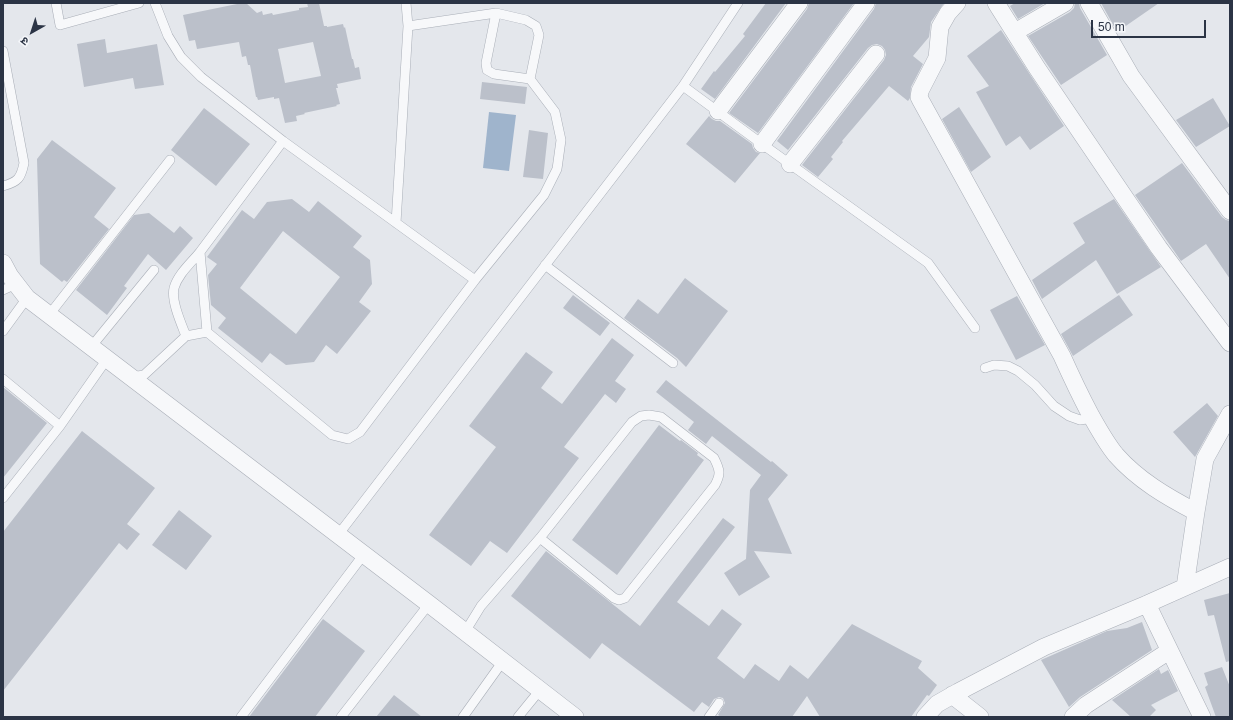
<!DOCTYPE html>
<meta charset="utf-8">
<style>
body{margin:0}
#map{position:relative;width:1233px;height:720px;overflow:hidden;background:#e4e7ec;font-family:Helvetica,"Noto Sans Devanagari",sans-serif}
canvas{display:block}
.frame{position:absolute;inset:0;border:4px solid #2b3445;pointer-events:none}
.north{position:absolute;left:12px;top:12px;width:40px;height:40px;-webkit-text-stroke:3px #f4f6f9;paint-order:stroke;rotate:219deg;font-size:11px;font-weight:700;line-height:16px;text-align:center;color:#2b3445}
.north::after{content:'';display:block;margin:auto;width:14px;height:18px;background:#2b3445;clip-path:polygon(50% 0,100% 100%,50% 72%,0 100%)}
.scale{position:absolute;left:1091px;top:20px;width:115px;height:18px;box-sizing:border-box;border:2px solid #2b3445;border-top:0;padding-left:5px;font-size:12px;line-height:14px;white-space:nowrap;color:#2b3445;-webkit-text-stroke:3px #f4f6f9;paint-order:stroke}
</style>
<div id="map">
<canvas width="1233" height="720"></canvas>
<div class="frame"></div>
<div class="north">उ</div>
<div class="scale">50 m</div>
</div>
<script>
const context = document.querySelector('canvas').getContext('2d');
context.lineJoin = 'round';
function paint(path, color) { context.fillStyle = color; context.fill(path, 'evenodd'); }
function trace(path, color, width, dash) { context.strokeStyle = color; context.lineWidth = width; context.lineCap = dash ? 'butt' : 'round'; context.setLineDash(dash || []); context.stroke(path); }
paint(new Path2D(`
 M489 112 516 115 509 171 483 168Z`), '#9fb4cc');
paint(new Path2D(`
 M242 3H246L257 13 262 11 263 15 272 13 273 15 299 10V8L308 7 307 3H319L324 26H327V27L343 24 344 28 345 27 352 59H353L355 68 359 67 361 79 337 84 338 88H336L340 104 336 105 337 106 304 113 305 114 296 116 297 121 285 123 279 98 274 99V97L258 100 257 97H256L250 65H248L246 56 242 57 239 42 197 49 195 40 189 41 183 15ZM313 42 321 76 285 83 278 49Z
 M766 3H786L715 99 701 89 714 71 715 72 745 36 743 34Z
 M809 3H854L758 133 729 113 807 9Z
 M876 3H944L931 22 929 37 913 56 923 64 911 87 910 98 908 101 889 86 842 141 843 142 831 157 833 159 818 177 802 165 884 60 886 55 885 50 882 46 877 44 872 45 868 48 788 150 777 141 874 9Z
 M1015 3H1045L1018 19 1010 6Z
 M1075 3H1079L1080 8 1107 55 1061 85 1028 36 1070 12 1074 8Z
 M1101 3H1159L1117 32Z
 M1001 30 1029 73 1064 126 1030 150 1020 136 1006 146 976 92 989 86 967 56Z
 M105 39 107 53 157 44 164 85 135 89 133 78 84 87 77 44Z
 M482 82 527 87 525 104 480 99Z
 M1213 98 1230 126 1196 147 1176 120Z
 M959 107 991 157 971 172 942 119Z
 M204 108 250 144 216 186 171 150Z
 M709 116 712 119 716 121H720L752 144 753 148 756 152 760 153 735 183 686 144Z
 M529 130 548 133 543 179 523 177Z
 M52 140 116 188 94 217 109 229 67 282 64 280 62 282 40 264 37 159Z
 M1182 163 1222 217 1226 220 1230 221V279L1206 244 1181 261 1135 195Z
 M292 199 309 212 318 201 362 236 353 247 370 260 372 284 359 302 371 311 337 354 326 345 314 362 286 365 270 353 262 363 218 328 226 318 211 305 208 275 217 264 207 257 242 210 254 219 267 202ZM283 231 340 277 296 334 240 288Z
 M1114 199 1161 267 1117 294 1096 260 1042 299 1032 280 1085 243 1073 223Z
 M149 213 174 233 180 226 193 238 166 270 148 254 124 286 127 288 107 315 76 290 134 215Z
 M685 278 728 311 686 367 677 358 624 318 638 299 658 314Z
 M573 295 610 323 600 336 563 308Z
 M1119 295 1133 315 1073 356 1061 334Z
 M1017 296 1045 345 1016 360 990 310Z
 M612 338 634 355 615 381 626 389 616 403 605 394 564 447 579 458 507 553 490 541 471 566 429 535 496 447 469 426 526 352 553 372 541 388 562 404Z
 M666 380 771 462 772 461 788 475 768 499 792 554 754 551 770 577 739 596 724 573 746 559 750 490 761 475 712 436 706 444 688 430 694 422 656 392Z
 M3 387 47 423 3 478Z
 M1207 403 1218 416 1195 457 1173 432Z
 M659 425 680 441 681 440 698 453 697 455 704 460 617 575 572 540Z
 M82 431 155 488 127 524 140 534 127 550 119 543 3 691V532Z
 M179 510 212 536 186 570 152 545Z
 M723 518 735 527 677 602 709 626 722 609 742 624 717 658 744 679 755 664 779 681 790 665 808 679 852 624 922 661 918 668 937 685 929 696 927 695 911 717H820L807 696 792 717H721L718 715 725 703 723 698 719 697 714 699 709 707 702 702 694 712 602 643 590 659 511 596 546 551 640 626Z
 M1230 593V661L1226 662 1214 615 1208 616 1204 600Z
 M323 619 365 651 315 717H249Z
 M1142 622 1152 650 1080 697 1069 707 1041 660 1107 631 1127 628Z
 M1222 667 1230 687V717H1216L1205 687 1208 685 1204 673Z
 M1159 669 1161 674 1168 670 1178 691 1151 705 1156 710 1149 717H1131L1112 700Z
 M394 695 422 717H376Z`), '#bbc0ca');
const lane = new Path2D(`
 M56 3 60 25 139 3
 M155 3 168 36 181 57 201 77 283 141 475 280
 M496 13 486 63 487 70 494 74 530 79
 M3 51 24 163C21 178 18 182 3 186
 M683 86 762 144 928 263 975 328
 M396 223 408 26 406 3
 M545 265 673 363
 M3 290 16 284
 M49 315 170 160
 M3 331 27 298
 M207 332 200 252 283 141
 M186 336C181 323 171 301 174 288 178 274 191 263 200 252
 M91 347 154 270
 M985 368 994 365 1008 366 1018 371 1035 385 1054 406 1069 416 1080 420 1093 418
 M131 377 144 375 186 336 207 332 332 435 348 439 360 432 475 280 544 195 557 169 561 140 555 112 530 79 539 35 536 26 526 20 496 13 408 26
 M3 379 60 426 107 359
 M3 498 60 426
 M338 535 683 86 738 3
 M465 632 481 606 540 538 632 422 641 416 649 415 661 417 714 458C720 470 721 474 715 485L625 598 619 600 614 598 540 538
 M241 717 364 554
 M341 717 429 604
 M463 717 503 661
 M518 717 540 690
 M709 717 719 703`);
const street = new Path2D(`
 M957 3 948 13 940 27 937 58 920 91 919 97 921 101 1062 356C1071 376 1080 395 1090 414 1098 428 1106 443 1116 455 1138 480 1167 497 1196 512
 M996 3 1037 68 1159 248 1230 343
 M1089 3 1131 76 1230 211
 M1015 32 1065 3
 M718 111 799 3
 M762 144 866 3
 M790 164 876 54
 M3 263 10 276 27 298 429 604 575 717
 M1185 587 1196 512 1205 459 1230 414
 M1147 604 1202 717
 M952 695 980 717
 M925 717 937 704 958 692 1044 647 1147 604 1230 567
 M1073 717 1086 705 1169 651`);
trace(lane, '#a9aeb7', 10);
trace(street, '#a9aeb7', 18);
trace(lane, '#f7f8fa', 9);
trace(street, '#f7f8fa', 17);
</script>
